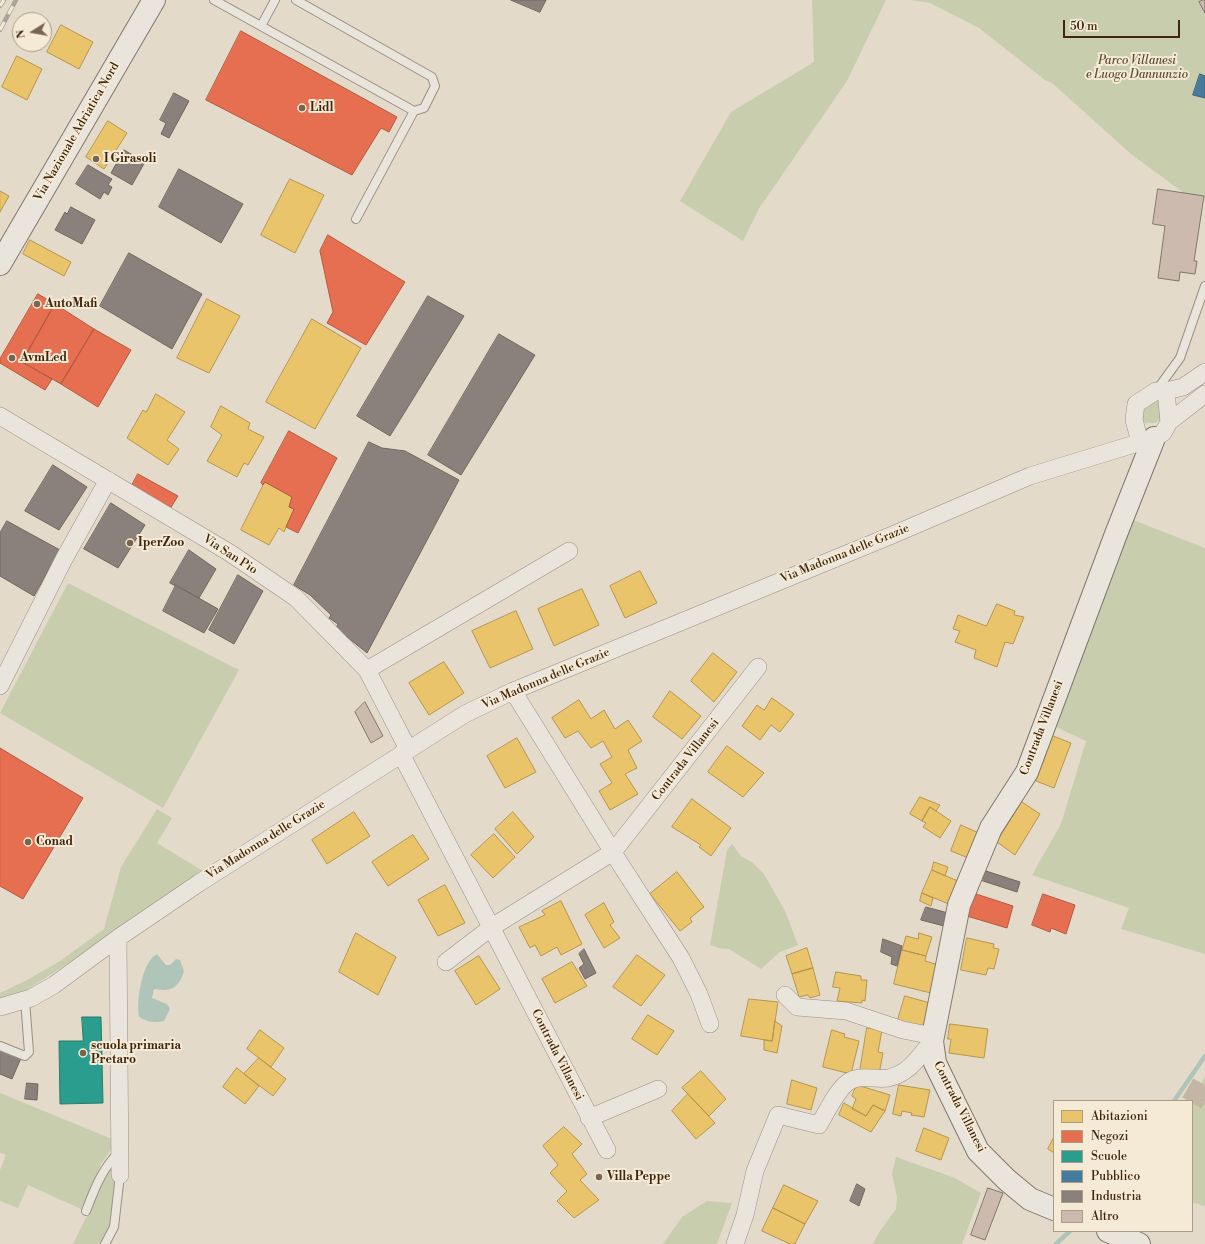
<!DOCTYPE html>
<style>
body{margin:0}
#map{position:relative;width:1205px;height:1244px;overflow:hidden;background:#e4daca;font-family:"Libre Bodoni",serif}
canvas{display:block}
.legend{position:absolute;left:1053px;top:1100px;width:140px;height:132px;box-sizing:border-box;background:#f4ead5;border:1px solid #ac9c85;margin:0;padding:5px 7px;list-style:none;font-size:12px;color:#3f260d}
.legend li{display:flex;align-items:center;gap:8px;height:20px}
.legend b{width:20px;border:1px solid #ac9c85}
.north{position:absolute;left:12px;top:12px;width:40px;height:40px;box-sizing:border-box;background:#f4ead5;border:1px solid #ac9c85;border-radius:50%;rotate:259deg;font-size:11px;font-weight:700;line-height:16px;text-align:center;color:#3f260d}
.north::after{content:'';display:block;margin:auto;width:14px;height:18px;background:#79654f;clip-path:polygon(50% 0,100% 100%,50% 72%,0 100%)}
.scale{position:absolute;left:1063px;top:20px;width:117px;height:18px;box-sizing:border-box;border:2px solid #3f260d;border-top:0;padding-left:5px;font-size:12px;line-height:14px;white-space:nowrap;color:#3f260d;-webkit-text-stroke:3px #f4ead5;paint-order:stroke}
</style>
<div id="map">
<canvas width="1205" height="1244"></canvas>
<ul class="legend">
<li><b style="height:11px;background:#e9c46a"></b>Abitazioni</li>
<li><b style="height:11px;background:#e76f51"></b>Negozi</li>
<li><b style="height:11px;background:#2a9d8f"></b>Scuole</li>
<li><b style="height:11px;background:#457b9d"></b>Pubblico</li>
<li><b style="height:11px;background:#8a817c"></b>Industria</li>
<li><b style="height:11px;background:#ccbaaf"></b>Altro</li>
</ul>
<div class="north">N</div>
<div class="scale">50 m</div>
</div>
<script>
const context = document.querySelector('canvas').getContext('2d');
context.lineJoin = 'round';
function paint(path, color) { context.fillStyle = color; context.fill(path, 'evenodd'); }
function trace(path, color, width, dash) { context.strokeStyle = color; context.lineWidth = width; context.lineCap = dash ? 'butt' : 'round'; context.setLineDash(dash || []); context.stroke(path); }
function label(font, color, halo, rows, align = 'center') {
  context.font = font + ' "Libre Bodoni",serif'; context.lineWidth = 4; context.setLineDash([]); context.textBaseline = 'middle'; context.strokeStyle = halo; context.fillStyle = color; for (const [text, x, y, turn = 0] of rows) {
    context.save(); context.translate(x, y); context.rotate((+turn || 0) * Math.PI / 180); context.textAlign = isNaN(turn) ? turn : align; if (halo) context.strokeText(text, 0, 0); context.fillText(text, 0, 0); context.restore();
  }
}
paint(new Path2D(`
 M812 0H886L847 81 760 207 743 241 680 201 731 112 814 62Z
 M910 0H1205V198L1196 202 1131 154 1052 83 1045 80 979 28 930 3Z
 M1159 396 1164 417 1155 423H1143L1141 415 1143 400Z
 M1133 520 1205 548V954L1121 929 1129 908 1032 875 1061 824 1086 741 1054 726Z
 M68 583 239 670 163 808 0 713Z
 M157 809 172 818 157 843 208 874 28 989 20 994 0 1000V993L29 979 60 961 104 929 121 867Z
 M732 844 741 856 753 863 764 874 785 911 798 945 780 952 761 969 729 949H722L710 945 727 850Z
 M1205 1077V1206L1192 1202V1101H1189Z
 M0 1093 117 1141 101 1164 81 1209 28 1185 18 1208 0 1201V1170L6 1155 0 1153Z
 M116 1157 111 1227 102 1244H73Z
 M896 1157 955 1178 981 1193 962 1244H873L880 1231 896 1209 897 1197 892 1174Z
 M707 1201 732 1203 717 1244H663L682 1217Z`), '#c8cdae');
paint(new Path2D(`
 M157 954 166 965H170L176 959 180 960 184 971C182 980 175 991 164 990 160 990 158 989 154 989L152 998 167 1004 170 1009 164 1021C154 1023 147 1022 139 1017 136 1002 142 961 157 954Z`), '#b0c5b9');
const homes = new Path2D(`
 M61 25 93 42 79 69 47 52Z
 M17 56 42 69 27 100 2 87Z
 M108 121 127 133 104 169 86 157Z
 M290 179 324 195 295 253 261 235Z
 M0 191 9 196 0 212Z
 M30 240 71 262 64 276 23 254Z
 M207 299 240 316 209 373 177 358Z
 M312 319 361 348 315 429 266 402Z
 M156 394 185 412 167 440 179 449 168 465 127 438 143 410 146 412Z
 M221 406 250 423 248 429 264 437 248 465 244 463 237 477 207 461 222 435 211 427Z
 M265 482 292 497 289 507 294 509 284 532 279 528 269 545 241 530Z
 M640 571 657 603 625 618 610 586Z
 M582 589 599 625 554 646 538 609Z
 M997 604 1015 611 1014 615 1024 617 1013 644 1005 642 997 667 974 658 976 650 955 642 960 631 953 629 958 615 986 626Z
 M516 611 533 649 490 668 472 631Z
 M713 653 737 672 714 702 691 681Z
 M444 662 464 693 429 715 409 683Z
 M670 691 701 716 682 739 653 717Z
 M772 698 794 714 780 732 771 725 760 740 742 726 757 705 764 710Z
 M579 700 591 719 604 710 615 729 628 720 642 741 628 750 637 768 625 774 638 794 610 810 599 791 612 783 600 764 612 757 603 741 591 748 578 731 565 738 552 718Z
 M1053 736 1071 743 1054 788 1036 781Z
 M517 738 536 772 505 788 487 756Z
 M727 746 764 773 743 797 708 772Z
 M920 797 940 805 936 811 930 807 922 821 910 814Z
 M692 799 731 828 711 856 699 847 701 845 672 827Z
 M1022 802 1040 814 1015 855 997 842Z
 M930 807 951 821 940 838 923 827 926 823 922 821Z
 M354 812 370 836 327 864 312 840Z
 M513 812 534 837 517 854 495 829Z
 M961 825 981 834 971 859 951 851Z
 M494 834 515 857 493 878 471 855Z
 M413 835 429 859 388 886 372 862Z
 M934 862 948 867 945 876 932 870Z
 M932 870 965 884 956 907 922 893Z
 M677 872 704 907 690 918 692 922 680 931 650 894Z
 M445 885 465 923 438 936 418 900Z
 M922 893 933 898 931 906 920 901Z
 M561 901 582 944 561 955 557 947 541 956 535 945 530 948 519 927 545 915 542 911Z
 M604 903 614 922 610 925 620 938 604 948 585 915Z
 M356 933 396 957 378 995 339 972Z
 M919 933 932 937 926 956 902 950 906 936 918 939Z
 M967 938 994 944 993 948 999 949 994 969 988 968 986 975 961 970Z
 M807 948 813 968 792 974 786 956Z
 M902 950 926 956 925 961 942 966 935 994 894 984Z
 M637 955 665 975 641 1006 613 987Z
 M479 956 500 989 476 1005 455 971Z
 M572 962 587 986 555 1003 542 979Z
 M813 968 820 995 810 998 808 995 799 997 792 974Z
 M836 972 861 976V980H867L865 1001 862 1000V1003L837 1001 840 988 833 987Z
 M905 996 930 1003 924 1030 897 1023Z
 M749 999 778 1002 772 1041 741 1036Z
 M648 1015 674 1031 657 1055 632 1039Z
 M775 1021 782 1026 777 1053 764 1050V1040L772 1041Z
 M950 1024 988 1029 984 1058 949 1053 951 1039H948Z
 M867 1028 882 1030 878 1052 883 1053 879 1074 860 1071Z
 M260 1030 284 1048 271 1067 247 1049Z
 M832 1030 845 1034 844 1037 859 1041 851 1074 823 1067Z
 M259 1058 286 1079 273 1096 244 1074Z
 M237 1068 259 1086 245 1104 223 1087Z
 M701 1071 726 1099 709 1116 682 1088Z
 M792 1080 817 1088 811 1110 787 1104Z
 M857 1085 890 1095 885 1111 873 1105 866 1116 852 1109 856 1099 852 1096Z
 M899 1085 930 1090 924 1117 911 1115 912 1113 902 1111 901 1116 893 1114Z
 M688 1094 715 1123 696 1139 672 1111Z
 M844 1103 866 1116 873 1105 885 1111 871 1132 839 1115Z
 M564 1127 582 1144 572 1154 587 1174 580 1180 599 1200 574 1218 557 1201 567 1191 550 1173 558 1165 543 1146Z
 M924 1128 949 1138 941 1160 916 1151Z
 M1054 1137V1153L1048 1149Z
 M784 1185 818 1201 805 1224 773 1208Z
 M773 1208 805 1224 795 1244H790L762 1231Z`);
paint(homes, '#e9c46a');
trace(homes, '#b6954e', 1);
const shops = new Path2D(`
 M241 31 397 117 389 132 381 128 352 175 206 100Z
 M328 235 405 282 366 345 327 323 333 312 320 251Z
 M38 294 55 304 22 362 52 379 45 390 0 363V359Z
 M55 304 94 329 61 384 22 362Z
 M94 329 131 350 98 407 61 384Z
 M289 431 337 458 298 533 286 527 294 509 289 507 292 497 265 482 263 485 261 483Z
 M138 474 178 496 170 509 131 487Z
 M0 748 83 798 23 899 0 886Z
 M967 891 1013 906 1007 928 960 914Z
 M1043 894 1075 905 1066 934 1051 928 1050 932 1032 925Z`);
paint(shops, '#e76f51');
trace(shops, '#b5593d', 1);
const schools = new Path2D(`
 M82 1017H101L103 1103 60 1104 59 1041H83Z`);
paint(schools, '#2a9d8f');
trace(schools, '#307968', 1);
const public = new Path2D(`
 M1200 74 1205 76V98L1193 95Z`);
paint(public, '#457b9d');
trace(public, '#436272', 1);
const industry = new Path2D(`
 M511 0H546L540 12Z
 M174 93 189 101 169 138 161 134 166 123 160 120Z
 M124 150 145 162 132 185 111 173 117 162 111 158 115 151 121 155Z
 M88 165 112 179 108 185 112 187 108 195 104 192 100 199 76 184Z
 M179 169 243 204 221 243 159 207Z
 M71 207 95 220 82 244 55 230 65 212 67 214Z
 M129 253 202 294 172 349 100 306Z
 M428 296 464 316 390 436 357 416Z
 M499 334 535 355 461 475 428 455Z
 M369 442 382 448 405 451 459 480 367 653 336 628 338 624 329 618 331 615 310 595 294 585Z
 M53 465 87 487 59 530 25 511Z
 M111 503 145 525 118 568 84 549Z
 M7 521 60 550 34 596 0 576V533Z
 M189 550 216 569 199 598 170 583Z
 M238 575 263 591 234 644 209 630Z
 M176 585 218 609 204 633 163 611Z
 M986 871 1020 882 1017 892 983 881Z
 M926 907 948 913 944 926 921 920Z
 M883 939 902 946 897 966 891 964 892 957 881 952Z
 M584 949 596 973 585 979 579 968 584 964 579 954Z
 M0 1049 21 1058 12 1079 0 1074Z
 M27 1083 38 1084 37 1100 25 1099Z
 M857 1184 865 1189 859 1206 850 1201Z`);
paint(industry, '#8a817c');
trace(industry, '#74665b', 1);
trace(new Path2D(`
 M1174 1101 1205 1056
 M1056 1244 1070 1231`), '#b0c5b9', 4.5);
const building = new Path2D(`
 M1203 0H1205V13L1199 2Z
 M1158 189 1204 196 1194 261H1197L1195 274 1180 272 1179 281 1158 278 1165 226 1153 224Z
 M365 702 383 736 371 743 355 712Z
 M988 1188 1003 1193 985 1240 971 1235Z`);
paint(building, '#ccbaaf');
trace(building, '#80776b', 1);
trace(new Path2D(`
 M1192 1103 1205 1080`), '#c3b6a4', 22, [22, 11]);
const lane = new Path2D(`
 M214 0 414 111 424 108 435 86 432 77 296 0
 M261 26 275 0
 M356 219 414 111
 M1156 391 1180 358 1205 286
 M0 1046 25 1056 29 1052 25 1000
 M86 1211C94 1190 102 1169 118 1153
 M105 1244 114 1227 120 1175`);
const street = new Path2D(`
 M1166 391 1169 422
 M0 416 230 553 296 598 367 670 408 749
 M1140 442 1134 420 1136 404 1156 391H1166L1183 387 1205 372
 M367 670 569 551
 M0 686 64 559 108 480
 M513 691 619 862 681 958 699 994 710 1024
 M401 754 607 1150
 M118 938 120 1175
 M446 962 492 927 613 852 758 667
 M785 995 797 1007 846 1011 903 1030 933 1036
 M0 1007 31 998 54 985 118 938 199 883 465 714 513 691 890 536 1030 476 1154 438 1163 433 1169 422 1205 394
 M589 1118 658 1089
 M735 1244 745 1215 755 1171 778 1115 819 1125C826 1113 837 1090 848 1082 860 1074 875 1080 888 1078 909 1074 919 1057 932 1041`);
const secondary = new Path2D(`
 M0 264 154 0
 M1054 1209 1030 1199 1007 1180 978 1151 935 1063 932 1041 959 905 991 828 1027 772 1116 534 1154 438
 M1108 1231 1139 1244`);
trace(lane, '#999084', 10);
trace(street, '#999084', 18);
trace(secondary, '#80776b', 24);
trace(lane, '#e9e4dc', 8);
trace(street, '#e9e4dc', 17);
trace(secondary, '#e9e4dc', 22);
const rail = new Path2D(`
 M0 6 4 0
 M0 30 16 0`);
trace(rail, '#a9a49a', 4.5);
trace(rail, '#f4ead5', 3, [9]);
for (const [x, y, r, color] of [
 [302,108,4,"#79654f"],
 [96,159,4,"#79654f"],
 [37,304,4,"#79654f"],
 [12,358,4,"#79654f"],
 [130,543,4,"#79654f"],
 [28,842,4,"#79654f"],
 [83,1053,4,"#79654f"],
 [599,1177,4,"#79654f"]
]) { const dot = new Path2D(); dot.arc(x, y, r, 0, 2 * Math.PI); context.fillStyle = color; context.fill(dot); trace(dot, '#f4ead5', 1.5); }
label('italic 12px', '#5c4d30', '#f4ead5', [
 ["Parco Villanesi",1137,61],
 ["e Luogo Dannunzio",1137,75]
]);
label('bold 12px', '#3f260d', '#f4ead5', [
 ["Lidl",310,108],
 ["I Girasoli",104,159],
 ["AutoMafi",45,304],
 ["AvmLed",20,358],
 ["IperZoo",138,543],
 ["Conad",36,842],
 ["scuola primaria",91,1046],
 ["Pretaro",91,1060],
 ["Villa Peppe",607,1177]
], 'left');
label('12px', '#3f260d', '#f4ead5', [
 ["Via Nazionale Adriatica Nord",77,132,-60],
 ["Via Madonna delle Grazie",845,554,-22],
 ["Via San Pio",230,555,33],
 ["Via Madonna delle Grazie",546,679,-23],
 ["Contrada Villanesi",1042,728,-69],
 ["Contrada Villanesi",686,760,-52],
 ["Via Madonna delle Grazie",266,840,-32],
 ["Contrada Villanesi",557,1055,63],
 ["Contrada Villanesi",959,1107,63]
]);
</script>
